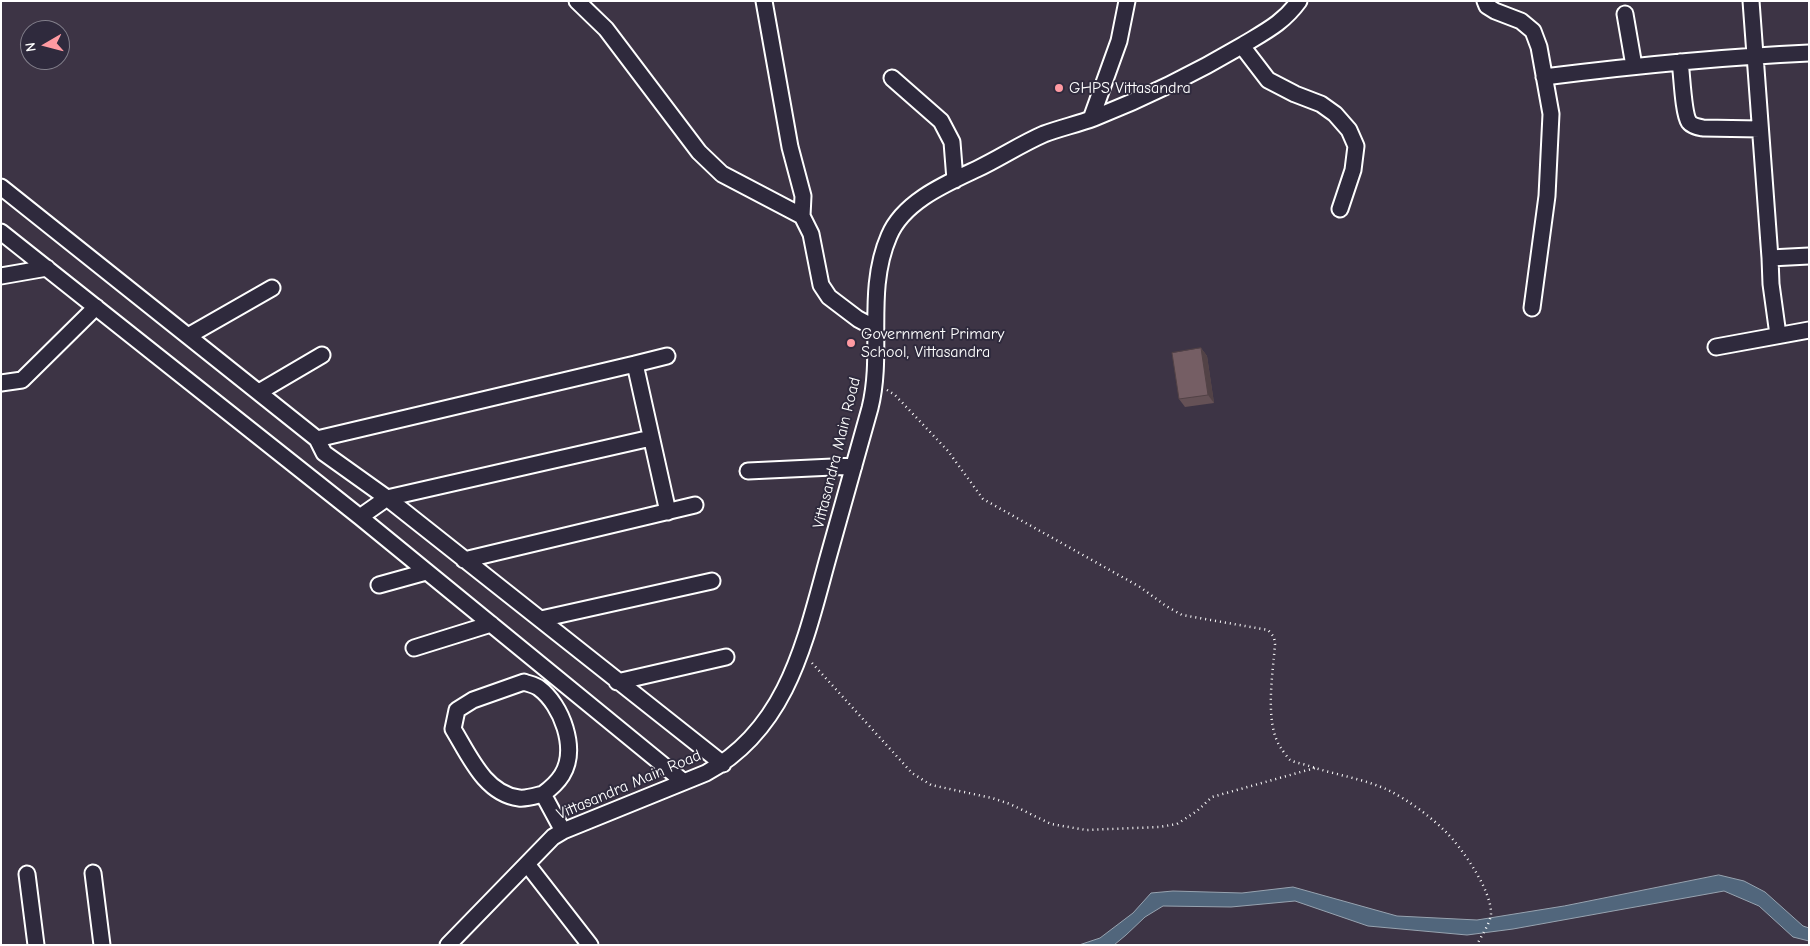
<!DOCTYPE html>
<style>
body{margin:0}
#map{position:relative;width:1810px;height:946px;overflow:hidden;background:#3d3445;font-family:"Comic Neue",sans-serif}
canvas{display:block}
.frame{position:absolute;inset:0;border:2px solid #fff;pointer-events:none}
.north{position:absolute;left:20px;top:20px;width:50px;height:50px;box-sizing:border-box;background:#2f2a3d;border:1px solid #827f8b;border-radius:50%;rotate:262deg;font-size:14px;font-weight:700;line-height:20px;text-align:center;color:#fff}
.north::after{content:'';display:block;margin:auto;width:18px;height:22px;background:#ff9aa2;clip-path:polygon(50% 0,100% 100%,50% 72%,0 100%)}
</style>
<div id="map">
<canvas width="1810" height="946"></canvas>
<div class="frame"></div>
<div class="north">N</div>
</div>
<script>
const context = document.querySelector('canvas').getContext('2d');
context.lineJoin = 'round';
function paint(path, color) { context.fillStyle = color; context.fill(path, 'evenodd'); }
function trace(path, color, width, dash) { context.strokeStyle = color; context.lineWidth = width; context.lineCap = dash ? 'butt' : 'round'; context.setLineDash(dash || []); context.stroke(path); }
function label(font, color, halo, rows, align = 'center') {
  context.font = font + ' "Comic Neue",sans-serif'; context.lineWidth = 4; context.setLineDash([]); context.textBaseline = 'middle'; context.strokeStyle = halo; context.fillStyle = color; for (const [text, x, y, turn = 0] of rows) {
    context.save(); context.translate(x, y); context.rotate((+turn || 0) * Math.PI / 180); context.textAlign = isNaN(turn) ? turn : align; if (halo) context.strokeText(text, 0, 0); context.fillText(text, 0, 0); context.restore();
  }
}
const water = new Path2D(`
 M1719 875 1744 881 1765 892 1803 926 1809 928V941L1793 937 1759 906 1724 891 1513 929 1467 935 1368 926 1295 901 1231 907 1163 906 1145 917 1126 935 1114 945H1079L1100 938 1133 913 1151 893 1173 891 1242 893 1293 887 1397 916 1477 920 1564 906Z`);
paint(water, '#51667c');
trace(water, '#97a3b0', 1);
const minor = new Path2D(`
 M577 1 606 29 699 152 722 174 802 216 811 234 821 285 829 297 858 319 875 328
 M764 1 790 147 803 196 802 216
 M1485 1 1487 6 1495 11 1521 21 1533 31 1539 47 1551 114 1547 196 1532 308
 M1751 1 1770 258 1771 284 1778 335
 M1625 14 1634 66
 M1242 46 1268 80 1295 94 1321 104 1335 114 1349 130 1356 146 1353 170 1340 209
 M1680 62C1682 74 1683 113 1689 122 1692 126 1698 127 1703 128L1760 129
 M1544 77C1632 66 1720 57 1809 53
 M892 78 941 121 952 142 955 180
 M1091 119 1119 41 1127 1
 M1 187 317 439
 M1 232 360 517 684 782
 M1770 258 1809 256
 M1 276 47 268
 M188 336 272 288
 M1716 347 1809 330
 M635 364 667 356
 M1 383 22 380 96 307
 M259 392 322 355
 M748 471 854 466
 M668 512 635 364 317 439 324 453 387 498 723 764
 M360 517 387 498 651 438
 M464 560 695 505
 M379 585 426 572
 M541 619 712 581
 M414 648 491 624
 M617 682 726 657
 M543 794C550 789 557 783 562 775 578 749 562 705 539 688 535 685 529 684 524 682L473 700 457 710 453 729C469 755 485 794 519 798 526 799 535 796 543 794L563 831
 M527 864 590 945
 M93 873 102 945
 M27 874 36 945
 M448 945 553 837 563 831 706 773C788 728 805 641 828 558 842 508 856 458 870 408 884 352 865 291 889 236 903 202 945 184 977 169 1000 158 1021 144 1044 134 1060 128 1078 124 1094 118 1147 97 1194 74 1243 45 1266 31 1283 23 1299 1`);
trace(minor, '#fff', 19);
trace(new Path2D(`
 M887 390 895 395 948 451 983 499 1140 587 1166 606 1182 615 1268 630 1274 637 1275 644C1273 673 1264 724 1281 748 1283 751 1287 757 1290 760 1296 763 1305 764 1312 767 1337 775 1364 779 1388 790 1408 800 1430 816 1446 832 1462 848 1492 891 1491 914 1490 924 1481 936 1477 945
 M812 663 912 773 931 785 992 798 1010 804 1051 824 1086 830 1159 827 1177 824 1197 811 1212 797 1315 768`), '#fff', 2.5, [1, 4]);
trace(minor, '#2f2a3d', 15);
paint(new Path2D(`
 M1201 348 1207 356 1214 403 1185 407 1179 399Z`), '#655156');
paint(new Path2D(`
 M1201 348 1207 356 1214 403 1208 395Z`), '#524246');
const building = new Path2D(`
 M1201 348 1208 395 1179 399 1172 353Z`);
paint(building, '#755e64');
trace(building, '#524246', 1);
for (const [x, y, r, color] of [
 [1059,88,5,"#ff9aa2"],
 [851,343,5,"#ff9aa2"]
]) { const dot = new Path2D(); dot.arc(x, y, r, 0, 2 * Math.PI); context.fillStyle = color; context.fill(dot); trace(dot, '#2f2a3d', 2); }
label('16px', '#fff', '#2f2a3d', [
 ["GHPS Vittasandra",1069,88],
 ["Government Primary",861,334],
 ["School, Vittasandra",861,352]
], 'left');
label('16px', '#fff', '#2f2a3d', [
 ["Vittasandra Main Road",837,453,-76],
 ["Vittasandra Main Road",629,785,-23]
]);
</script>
